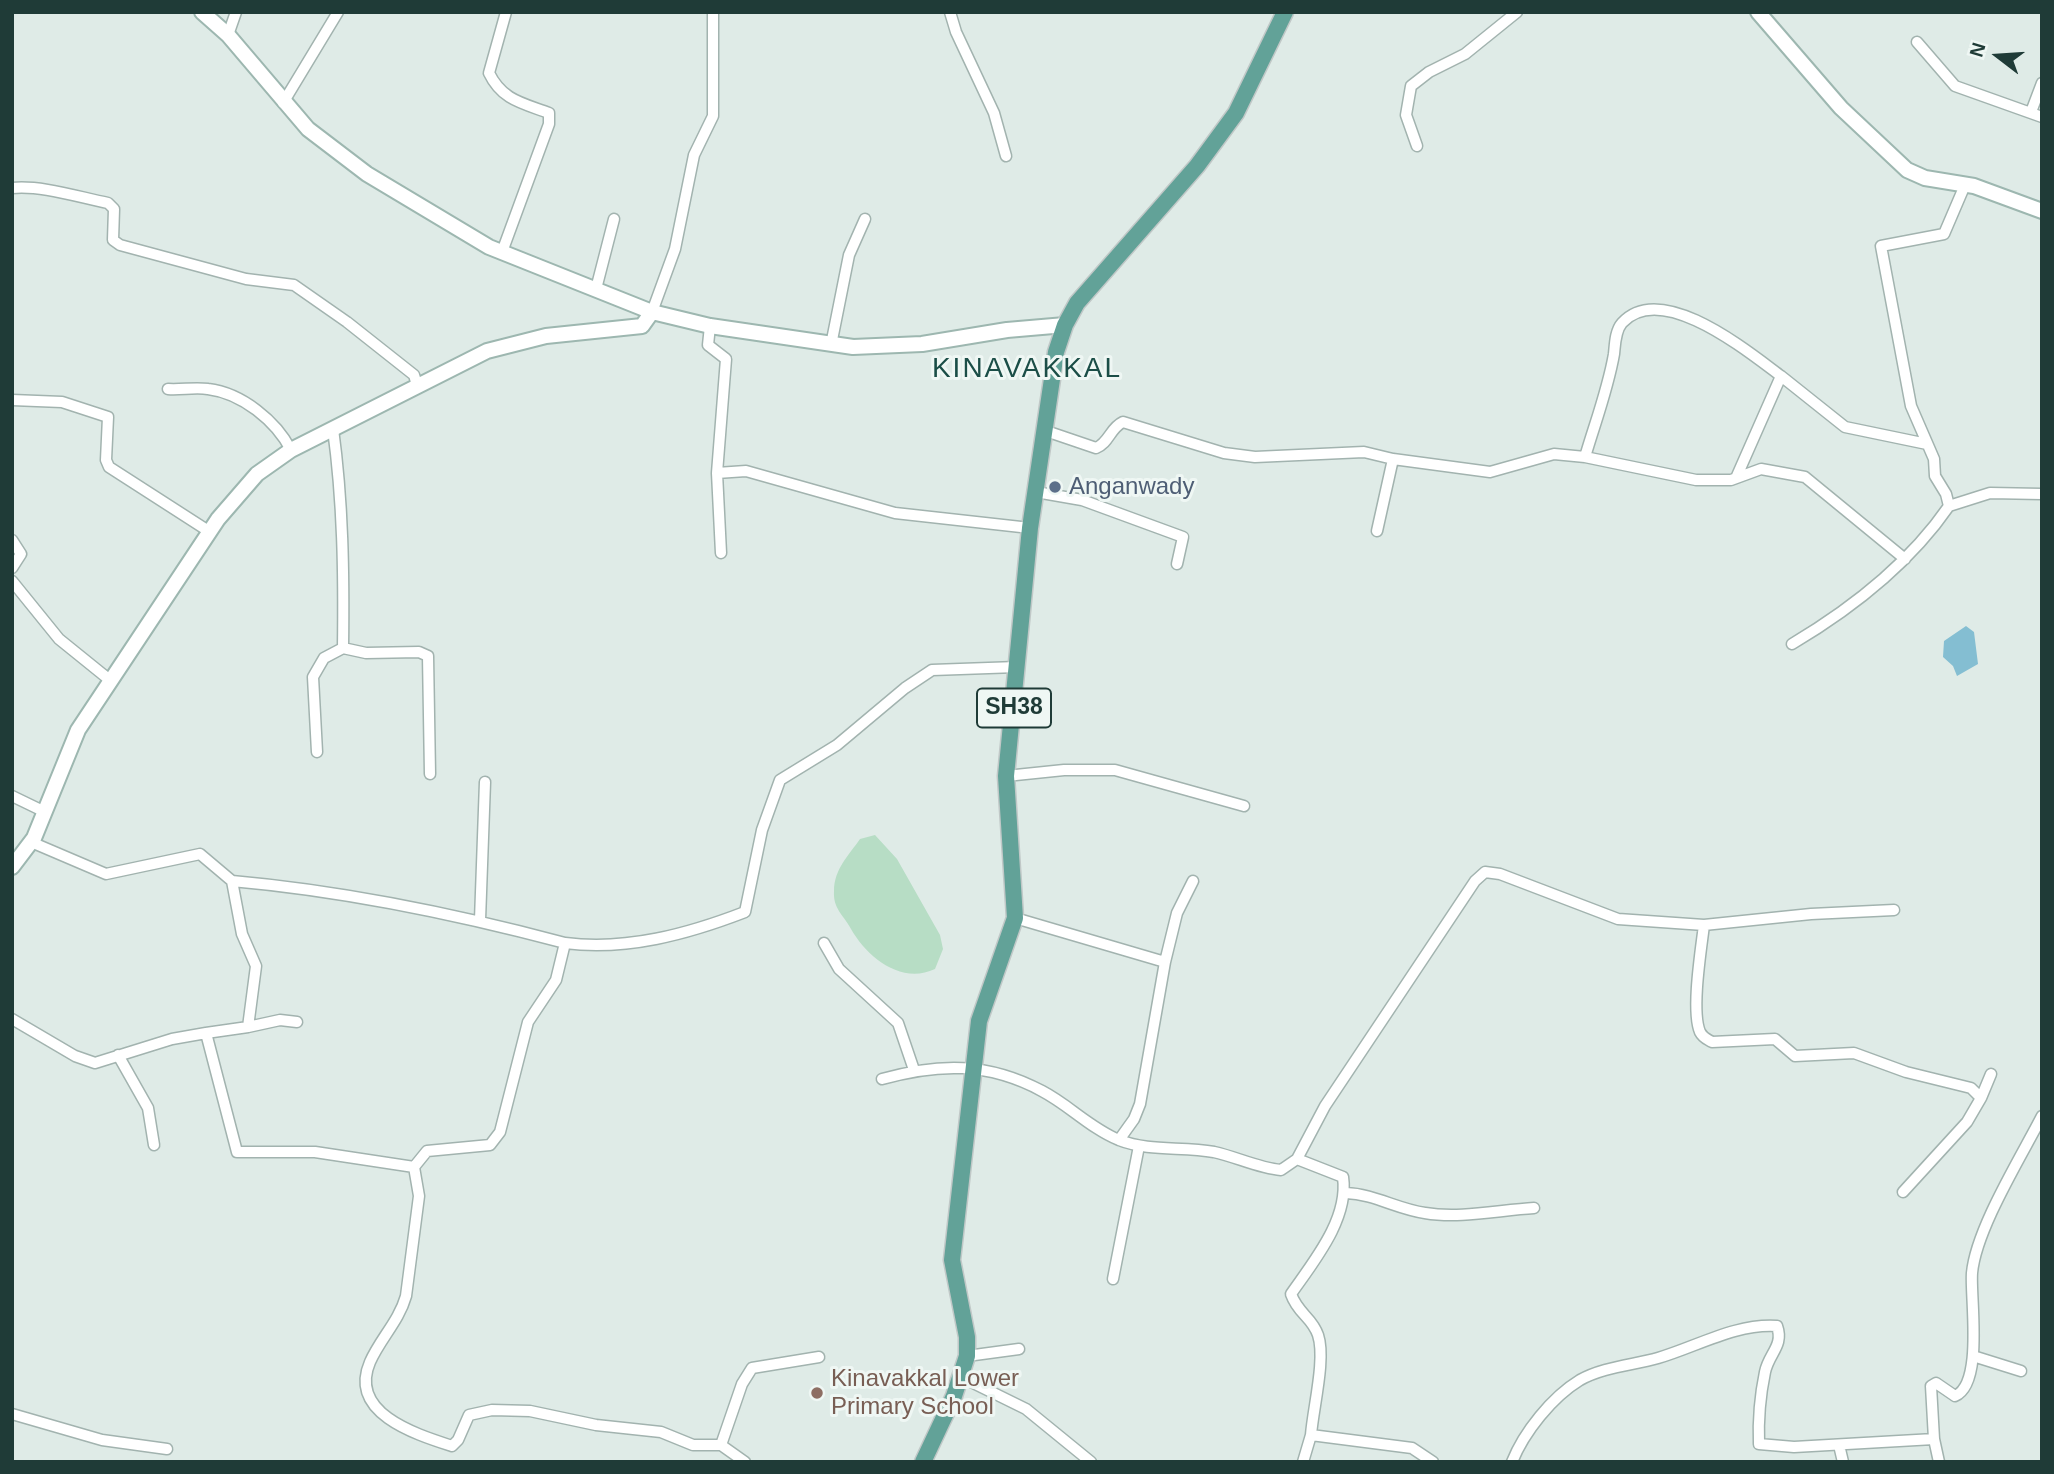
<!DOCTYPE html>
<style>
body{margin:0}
#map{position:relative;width:2054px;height:1474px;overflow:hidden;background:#dfebe7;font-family:Helvetica,sans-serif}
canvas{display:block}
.frame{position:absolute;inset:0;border:14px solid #1f3b37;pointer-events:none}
.north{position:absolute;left:1963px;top:21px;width:70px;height:70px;-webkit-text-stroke:5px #eff7f4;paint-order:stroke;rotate:287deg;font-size:19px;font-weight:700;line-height:28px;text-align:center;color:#1f3b37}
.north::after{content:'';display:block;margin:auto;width:24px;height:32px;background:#1f3b37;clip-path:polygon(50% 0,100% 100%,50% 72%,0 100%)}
</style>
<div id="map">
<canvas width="2054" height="1474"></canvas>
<div class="frame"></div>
<div class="north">N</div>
</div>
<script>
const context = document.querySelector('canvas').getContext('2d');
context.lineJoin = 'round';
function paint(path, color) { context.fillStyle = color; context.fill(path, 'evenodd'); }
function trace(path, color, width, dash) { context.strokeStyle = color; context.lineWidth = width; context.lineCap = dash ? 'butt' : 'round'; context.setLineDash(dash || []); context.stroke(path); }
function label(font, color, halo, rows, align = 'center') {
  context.font = font + ' Helvetica,sans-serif'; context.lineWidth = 6; context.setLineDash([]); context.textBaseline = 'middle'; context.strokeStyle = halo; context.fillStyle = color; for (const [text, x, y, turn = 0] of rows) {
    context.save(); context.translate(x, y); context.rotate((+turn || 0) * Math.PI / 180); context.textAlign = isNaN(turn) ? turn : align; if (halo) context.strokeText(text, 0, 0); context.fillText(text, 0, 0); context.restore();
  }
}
paint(new Path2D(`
 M875 835 897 859 940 935 943 949 935 969C901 985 867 957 851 929 843 914 833 909 834 891 834 869 849 855 860 839Z`), '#b7ddc5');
paint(new Path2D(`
 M1966 626 1974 632 1978 664 1957 676 1953 666 1943 657 1944 641Z`), '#84bed2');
const street = new Path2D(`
 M950 12 956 32 994 113 1006 156
 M228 35 236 12
 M1917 42 1955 86 2042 117
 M283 103 338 12
 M2031 112 2042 83
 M1417 146 1406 115 1411 86 1429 72 1465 54 1517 12
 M12 188C41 185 78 197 108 203L114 209 113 240 120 245 246 279 294 285 347 322 414 375 417 385
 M502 252 549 124V113C522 103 502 100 489 73L506 12
 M596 289 614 219
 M652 312 675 249 694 155 713 116V12
 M710 326 708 345 726 359 717 473 746 471 895 513 1030 528
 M831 345 849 255 865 219
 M168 389C181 390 195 387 208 389 242 393 276 421 291 450
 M12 400 62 402 108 417 106 460 109 467 210 532
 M333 429C343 502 344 574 343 648
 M1046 431 1096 448C1109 443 1110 428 1123 422L1224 453 1255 457 1364 452 1393 459 1490 472 1554 454 1585 457 1696 480H1731L1761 469 1805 477 1905 559
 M1585 457C1595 423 1608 389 1614 354 1615 345 1615 331 1622 323 1661 280 1747 351 1781 376
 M717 473 721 553
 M1736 478 1781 376 1845 427 1927 444
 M1036 492 1082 500 1183 537 1177 564
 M1949 506 1990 493 2042 494
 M1377 531 1393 459
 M12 540 21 554 12 568
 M12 581 59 639 111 681
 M1792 644C1851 609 1909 564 1949 506L1946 494 1935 476 1934 459 1911 406 1881 246 1944 234 1965 185
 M317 752 313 677 324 658 343 648 366 653 419 652 428 656 430 774
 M1006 776 1064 770H1115L1244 806
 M12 796 43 811
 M31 842 106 874 200 854 232 881 242 934 256 966 248 1027 206 1033 237 1152H315L414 1167 427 1151 490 1145 500 1132 528 1022 556 980 565 943C626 951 688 934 745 912L762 830 780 780 837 745 905 688 932 670 1017 667
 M232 881C345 891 456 914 565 943
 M1015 918 1165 962 1140 1104 1134 1119 1119 1140
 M480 920 485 782
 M1704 925C1701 950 1691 1011 1700 1032 1703 1038 1707 1039 1712 1042L1775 1039 1795 1056 1854 1053 1906 1072 1971 1088 1981 1098 1967 1122 1903 1192
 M824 943 839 969 898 1023 914 1070
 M1165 962 1177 913 1193 881
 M12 1019 75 1056 95 1063 172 1039 206 1033
 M248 1027 280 1020 297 1022
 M118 1055 148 1108 154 1145
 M882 1079C939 1063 988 1062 1042 1091 1069 1105 1090 1128 1119 1140 1150 1152 1182 1146 1214 1152 1237 1157 1258 1168 1281 1170L1297 1159 1325 1106 1475 881 1485 872 1500 874 1618 919 1704 925 1811 914 1894 910
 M1981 1098 1991 1074
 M1297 1159 1343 1177C1349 1219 1314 1261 1291 1294 1298 1314 1312 1317 1318 1335 1326 1359 1313 1408 1311 1435L1412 1448 1433 1462
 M414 1167 419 1196 406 1296C399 1321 380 1339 370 1362 348 1413 415 1434 452 1446L458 1440 469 1415 492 1410 530 1411 596 1425 661 1432 693 1445H721L745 1462
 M1346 1193C1374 1194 1397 1209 1425 1213 1460 1219 1499 1210 1534 1208
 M1113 1279 1139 1146
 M967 1356 1019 1349
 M1973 1356 2021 1371
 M961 1377 1026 1409 1091 1462
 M12 1414 102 1440 167 1449
 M721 1445 742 1384 752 1368 819 1357
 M1839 1445 1843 1462
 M1303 1462 1311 1435
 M1512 1462C1524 1432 1552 1397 1580 1380 1603 1367 1633 1365 1658 1358 1696 1347 1736 1323 1777 1326 1784 1346 1769 1353 1765 1372 1760 1396 1758 1419 1759 1444L1794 1447 1934 1439
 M1939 1462 1934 1439 1931 1386 1936 1383 1955 1396C1984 1384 1970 1297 1972 1273 1976 1229 2021 1157 2042 1116`);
const secondary = new Path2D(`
 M202 12 228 35 308 129 367 174 489 247 652 312 710 326 853 347 922 344 1007 330 1065 325
 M1758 12 1841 108 1907 170 1925 178 1974 186 2042 211
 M12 867 34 838 78 730 218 519 257 474 291 450 487 351 546 336 642 326 652 312`);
const primary = new Path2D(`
 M923 1462 954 1396 967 1356V1337L952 1260 979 1021 1015 918 1006 776 1030 528 1056 352 1065 325 1077 303 1197 166 1236 113 1285 12`);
trace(street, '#a2b3af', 13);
trace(secondary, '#9db7b0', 18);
trace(primary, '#c0c8c7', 19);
trace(street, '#fff', 10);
trace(secondary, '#fff', 14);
trace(primary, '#62a298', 16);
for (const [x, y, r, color] of [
 [1055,487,7,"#5c6f8a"],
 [817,1393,7,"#8d6e63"]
]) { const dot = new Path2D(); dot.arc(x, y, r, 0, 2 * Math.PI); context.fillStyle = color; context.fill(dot); trace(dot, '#eff7f4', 2.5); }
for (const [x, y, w] of [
 [1014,708,74]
]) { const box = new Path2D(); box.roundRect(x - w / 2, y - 19.5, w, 39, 5); context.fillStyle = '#eff7f4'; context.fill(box); trace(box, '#1f3b37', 2); }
label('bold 23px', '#1f3b37', null, [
 ["SH38",1014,708]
]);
label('24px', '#4e5e75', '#eff7f4', [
 ["Anganwady",1069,487]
], 'left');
label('24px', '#785e54', '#eff7f4', [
 ["Kinavakkal Lower",831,1379],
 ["Primary School",831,1407]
], 'left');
context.letterSpacing = '2px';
label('28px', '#1b4e47', '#eff7f4', [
 ["KINAVAKKAL",1027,369]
]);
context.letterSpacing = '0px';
</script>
